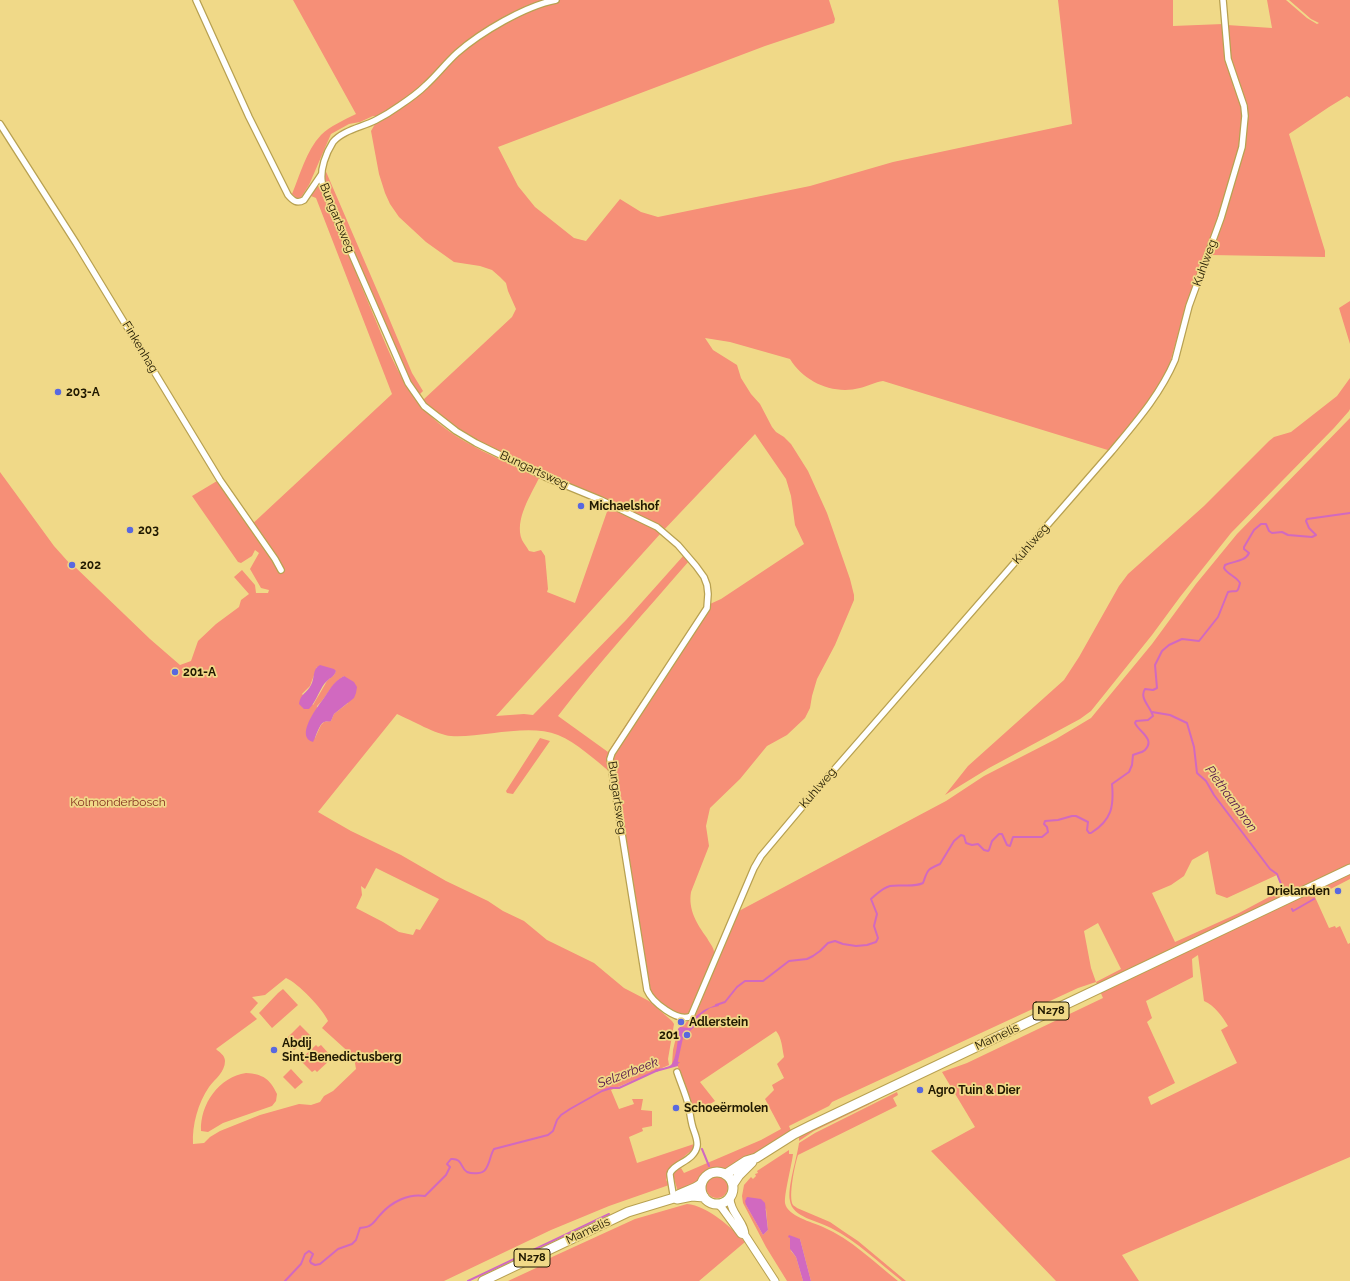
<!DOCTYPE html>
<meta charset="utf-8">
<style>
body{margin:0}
canvas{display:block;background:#f0d988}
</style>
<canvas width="1350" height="1281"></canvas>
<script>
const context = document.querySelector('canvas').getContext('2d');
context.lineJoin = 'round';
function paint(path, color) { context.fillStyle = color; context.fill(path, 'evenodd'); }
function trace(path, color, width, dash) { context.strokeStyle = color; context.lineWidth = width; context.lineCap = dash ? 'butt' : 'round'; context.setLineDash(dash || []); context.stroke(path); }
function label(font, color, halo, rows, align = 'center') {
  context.font = font + ' Raleway,sans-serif'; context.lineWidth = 3.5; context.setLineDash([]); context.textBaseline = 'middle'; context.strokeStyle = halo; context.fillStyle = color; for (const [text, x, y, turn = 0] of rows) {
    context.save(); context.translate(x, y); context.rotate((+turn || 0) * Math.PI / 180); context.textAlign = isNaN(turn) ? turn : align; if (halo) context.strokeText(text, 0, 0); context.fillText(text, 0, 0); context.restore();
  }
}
paint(new Path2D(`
 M293 0H829L835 19 834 23 765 46 498 147 518 186 535 207 574 238 586 241 620 199 641 212 658 217 810 186 893 162 1072 124 1058 0H1173V26L1223 24 1234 83 1233 87 1237 89 1243 108 1241 147 1219 216 1189 296 1168 370 1145 408 1111 451 883 381C875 382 868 386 860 388 833 395 804 382 790 359L730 342 705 338 713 350 737 365 741 378 751 394 760 404 772 427 776 432 784 437 791 444 808 471 827 513 850 579 854 595V600L835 645 817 679 812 696 810 708 805 718 787 735 767 746 740 779 710 808 706 826 709 846 691 892C688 910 697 924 707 938 710 944 715 948 714 955L688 1014C685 1014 681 1014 678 1013 668 1011 654 999 649 990L610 772C594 759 577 743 558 735 528 723 483 738 451 736 437 735 411 720 397 714L318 812 351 831 401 855 446 881 488 901 503 911 524 921 547 940 594 963 624 988 649 1001 672 1021 674 1024 668 1059 669 1065 611 1090 619 1109 634 1104 632 1099H643L641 1110 652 1111V1126L642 1128 643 1131 629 1137 637 1163 694 1144 692 1150 669 1169 666 1180 669 1185 609 1206 551 1230 444 1281H0V472L54 546 71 565H73L150 639 180 665 191 661 198 641 216 624 239 607 241 600 249 594 234 577 242 570 255 585 256 593H268L269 590 261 588 250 569 259 553 255 550 252 556 241 563 238 562 192 496 217 481 249 527 392 394 316 198 311 196 306 200 317 182 320 185C338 228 355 271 373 314 389 352 403 390 433 418 461 445 504 460 539 478 531 495 514 520 522 540 524 544 527 547 529 551L534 552 541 550 545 556 548 589 547 592 575 603 609 506C576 491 544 475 513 458 501 452 488 447 477 441 456 430 439 416 423 400L512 317 516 309 508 291 506 283 500 277 492 270 480 266 454 262 426 242 399 217 390 204 385 193 379 174 371 131 379 117 373 116 360 122 349 124 331 134 309 185 300 199H297L292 194C300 175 306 151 321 135 330 126 344 120 356 114ZM755 434 786 479 791 496 795 525 804 544 721 599 710 604 707 608 674 662 640 703 608 752 558 716C599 662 645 612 689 561L684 555 626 620 533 715 524 714 496 716 661 533ZM317 667 336 671 334 675 327 681 313 705 302 694 310 686ZM344 676 348 703 334 714 331 721 324 722 321 725 315 738 317 706C327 697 331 683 344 676ZM376 868 439 899 420 930 416 929 413 935 399 932 383 922 356 908 362 895 361 886 365 889ZM286 978C298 983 323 1009 328 1021L322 1028 354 1057 356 1069 333 1091 324 1096 320 1102 311 1105 299 1104 260 1115 220 1131 210 1137 204 1143 193 1144C192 1125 198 1103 209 1087 215 1079 225 1072 225 1061 225 1055 219 1052 216 1049L257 1019 250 1012 258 1003 252 997 265 995Z
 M1267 0H1286L1307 18 1317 24 1319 23 1311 19 1289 0H1350V98L1347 96 1329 107 1289 134 1325 251V257L1210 255 1226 210 1241 162 1245 145 1248 121 1247 109 1229 54 1227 25 1272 28Z
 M324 167 383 304 412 373 423 391 419 395C402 372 392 344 381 318 361 273 343 227 325 181L320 175Z
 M1350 301V344L1339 308Z
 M1350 378V409L1349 411 1334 428 1231 533 1180 597 1152 635 1091 711 1080 719 989 768 945 795 968 766 1064 680 1079 657 1119 586 1128 574 1204 506 1269 441 1274 437 1291 432 1337 396Z
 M1350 418V879L1315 897 1329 928 1335 926 1336 928 1340 926 1348 944 1350 943V1157L1122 1255 1139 1281H1056L931 1151 975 1127 942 1072 967 1063 1103 998 1096 982 1078 988 832 1102 829 1106 789 1126 791 1131 732 1168 712 1169 706 1172 695 1185 678 1192 673 1175 675 1171 681 1168 684 1173 761 1140 781 1129 765 1099 774 1090 772 1085 784 1078 777 1064 784 1057C782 1048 782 1038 776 1031L700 1082 715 1101 694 1114 677 1064 672 1065 673 1050 678 1029 696 1014 737 912 946 801 984 776 1056 739 1091 718 1152 644 1196 584 1237 534ZM1208 851 1216 894 1227 898 1277 875 1284 889 1239 913 1175 942 1152 893 1171 885 1184 876 1192 860ZM1098 923 1121 969 1096 982 1091 968 1084 931ZM1198 955 1204 1001C1215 1006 1222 1016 1228 1026L1221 1030 1237 1063 1151 1105 1148 1097 1175 1083 1147 1022 1152 1018 1146 1001 1193 977 1192 959Z
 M540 738 550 741 513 794 507 793 506 791Z
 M283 989 298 1005 272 1028 259 1013 278 993Z
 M300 1025 311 1036 294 1050 285 1040Z
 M316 1045 318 1047 321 1045 330 1055 328 1057 330 1060 317 1072 315 1070 312 1072 302 1062 305 1060 303 1057Z
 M291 1069 303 1082 295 1089 283 1077Z
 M246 1073C263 1074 270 1079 277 1094L276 1101 272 1106 223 1123 208 1132 201 1131C200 1104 219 1077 246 1073Z
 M897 1092 898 1095 893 1098 897 1106 798 1155C795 1164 788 1197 793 1205 793 1205 797 1208 797 1208L830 1222 843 1231 858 1241 906 1281H902C879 1263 857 1241 831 1228 818 1221 792 1217 790 1201 787 1188 797 1158 799 1143L815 1133Z
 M887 1094 868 1105 814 1131 799 1141V1137L805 1132Z
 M789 1150V1154H793C792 1164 784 1194 785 1203 787 1216 812 1222 823 1227 851 1239 874 1262 898 1281H811L800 1239 790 1238V1246L791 1251 796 1257 803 1281H787L766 1247 743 1203 742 1196 744 1185 751 1177 753 1179 756 1176 755 1174 758 1173 757 1171ZM746 1199 766 1209 768 1230 763 1235 746 1205Z
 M706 1187a11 11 0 1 1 22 0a11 11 0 1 1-22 0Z
 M687 1204C708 1206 731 1227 745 1242L699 1281H508L536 1268 552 1257 635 1219Z`), '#f68f77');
paint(new Path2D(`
 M320 665 334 669 336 671C334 677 331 677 327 681 320 687 317 701 309 709H304L299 704C300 694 307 693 311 685 315 678 312 669 320 665Z
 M344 676 354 682 357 687 356 693 354 698 334 714 331 721C329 722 327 721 324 722 319 724 316 737 313 742 295 737 316 709 321 702 329 692 332 682 344 676Z
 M718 1004 719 1006 710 1008 699 1016 697 1024 683 1038 678 1061V1062H680L678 1064V1066L656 1072 655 1070C660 1068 667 1068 671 1065 676 1061 679 1036 678 1029L680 1027 689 1028 694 1022 695 1017 704 1010Z
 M747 1197 761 1199 765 1203 768 1230 763 1235 746 1205 745 1201Z
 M789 1235 800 1239 811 1281H803L796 1257 790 1249V1238L788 1237Z`), '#d169c0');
trace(new Path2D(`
 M1152 712 1170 715 1187 723 1194 747 1197 773 1206 781 1214 795 1270 869 1277 874 1283 889
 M1292 909 1293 911 1314 899
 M716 1005 725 1002 737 987 745 981H763L789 961 807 959 813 956 820 951 828 943 835 941 843 944 856 946 867 945 876 942 878 938 874 926 877 914 871 899C877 894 882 888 890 886 901 884 913 888 923 883 928 870 926 870 940 864L954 841 961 835 964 836 966 843 972 845 978 844 984 850 988 851 989 850 992 841 999 834H1002L1007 845 1010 846 1013 837H1042L1048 832 1047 827 1044 824 1045 821 1058 820 1072 816H1076L1088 822 1087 830 1089 833H1091C1112 820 1114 806 1112 784L1129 772 1132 765 1133 755C1137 753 1142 753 1145 750 1156 739 1138 731 1135 723L1136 721 1148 720 1153 716C1150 706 1139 698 1145 689L1153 690 1157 688 1155 665 1162 651 1169 645 1182 639 1199 641 1218 617 1228 592C1236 589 1237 596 1240 583 1236 576 1228 575 1224 568L1225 565C1233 561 1245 562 1249 553L1244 549V547L1254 530 1261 524H1266L1269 531 1272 533 1282 532 1288 535 1312 537 1316 535 1309 528 1306 521 1307 519 1350 513
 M702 1149 709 1166
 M285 1281 301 1264 305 1254 309 1251 313 1254 310 1261 311 1263 315 1265 320 1264 338 1249 352 1244 356 1240 360 1228C363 1227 366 1228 369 1226 374 1224 377 1218 380 1215 391 1202 409 1193 425 1196L446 1175 450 1167 447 1164 451 1159C463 1158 460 1168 467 1172 472 1174 482 1174 485 1170 490 1164 490 1155 494 1149L548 1135 553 1131 557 1120 561 1115 570 1109 602 1091 611 1088H619L658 1070
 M468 1281 609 1214`), '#d169c0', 2);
const minor = new Path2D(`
 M196 0 249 117 288 195C293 201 297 204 304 200L321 175
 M556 0C525 6 481 32 457 53 446 63 437 75 426 85 418 93 408 100 399 106 392 111 384 116 376 120 363 127 343 130 333 142 326 153 320 169 322 182L339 225 391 344 408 383 424 406 456 431 476 443 545 477 601 500 657 527 678 545 696 566 704 577 707 585 708 594 707 608 612 753 610 759 647 990C652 1002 678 1023 691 1016L694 1009 754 868 761 856 819 787 1112 451C1136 422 1160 395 1175 360L1189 306 1221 218 1242 147 1245 116 1244 106 1228 59 1223 0
 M0 124 76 243 220 480 275 559 281 570
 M674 1198C673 1195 670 1176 670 1174 672 1164 695 1161 697 1146 698 1140 695 1134 693 1128 691 1122 690 1114 689 1107 686 1095 681 1084 677 1072`);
const tertiary = new Path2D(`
 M730 1198C730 1213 745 1222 745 1235L775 1281
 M718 1204 722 1208 741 1234 745 1235`);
const primary = new Path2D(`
 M701 1188a16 16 0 1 1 32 0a16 16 0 1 1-32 0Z
 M726 1174 746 1161 756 1158 794 1134 810 1126 1350 869
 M733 1184 739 1175 752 1162
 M677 1199 692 1196 704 1197
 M483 1281 628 1212 674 1198C682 1191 693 1191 701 1184`);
trace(minor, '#b8a151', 8);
trace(tertiary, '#b8a151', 9);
trace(primary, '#b8a151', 11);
trace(minor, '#fff', 5.5);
trace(tertiary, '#fff', 7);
trace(primary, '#fff', 9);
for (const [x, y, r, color] of [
 [58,392,4,"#5968df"],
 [581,506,4,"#5968df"],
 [130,530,4,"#5968df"],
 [72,565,4,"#5968df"],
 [175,672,4,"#5968df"],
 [1338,891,4,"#5968df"],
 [681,1022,4,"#5968df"],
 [687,1035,4,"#5968df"],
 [274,1050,4,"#5968df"],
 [920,1090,4,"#5968df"],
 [676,1108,4,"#5968df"]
]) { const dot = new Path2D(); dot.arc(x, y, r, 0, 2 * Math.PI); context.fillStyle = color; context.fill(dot); trace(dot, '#f0d988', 1.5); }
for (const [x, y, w] of [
 [1051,1011,36],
 [532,1258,36]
]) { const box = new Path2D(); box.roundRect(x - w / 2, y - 9, w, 18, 3); context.fillStyle = '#f0d988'; context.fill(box); trace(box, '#201901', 1); }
label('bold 11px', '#201901', null, [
 ["N278",1051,1011],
 ["N278",532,1258]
]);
label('12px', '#201901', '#f0d988', [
 ["Bungartsweg",337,218,68],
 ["Kuhlweg",1205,263,-70],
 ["Finkenhag",140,347,59],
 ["Bungartsweg",534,470,25],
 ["Kuhlweg",1031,544,-49],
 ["Kuhlweg",818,788,-49],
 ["Bungartsweg",617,798,82],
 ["Mamelis",997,1037,-25],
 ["Mamelis",588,1231,-25]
]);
label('bold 12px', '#201901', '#f0d988', [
 ["203-A",66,392],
 ["Michaelshof",589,506],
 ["203",138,530],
 ["202",80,565],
 ["201-A",183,672],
 ["Drielanden",1330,891,"right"],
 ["Adlerstein",689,1022],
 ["201",679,1035,"right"],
 ["Abdij",282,1043],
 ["Sint-Benedictusberg",282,1057],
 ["Agro Tuin & Dier",928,1090],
 ["Schoeërmolen",684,1108]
], 'left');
label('12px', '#83301f', '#f0d988', [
 ["Kolmonderbosch",118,802]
]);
label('italic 13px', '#53124b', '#f0d988', [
 ["Piethaanbron",1231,799,54],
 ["Selzerbeek",628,1073,-21]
]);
</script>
